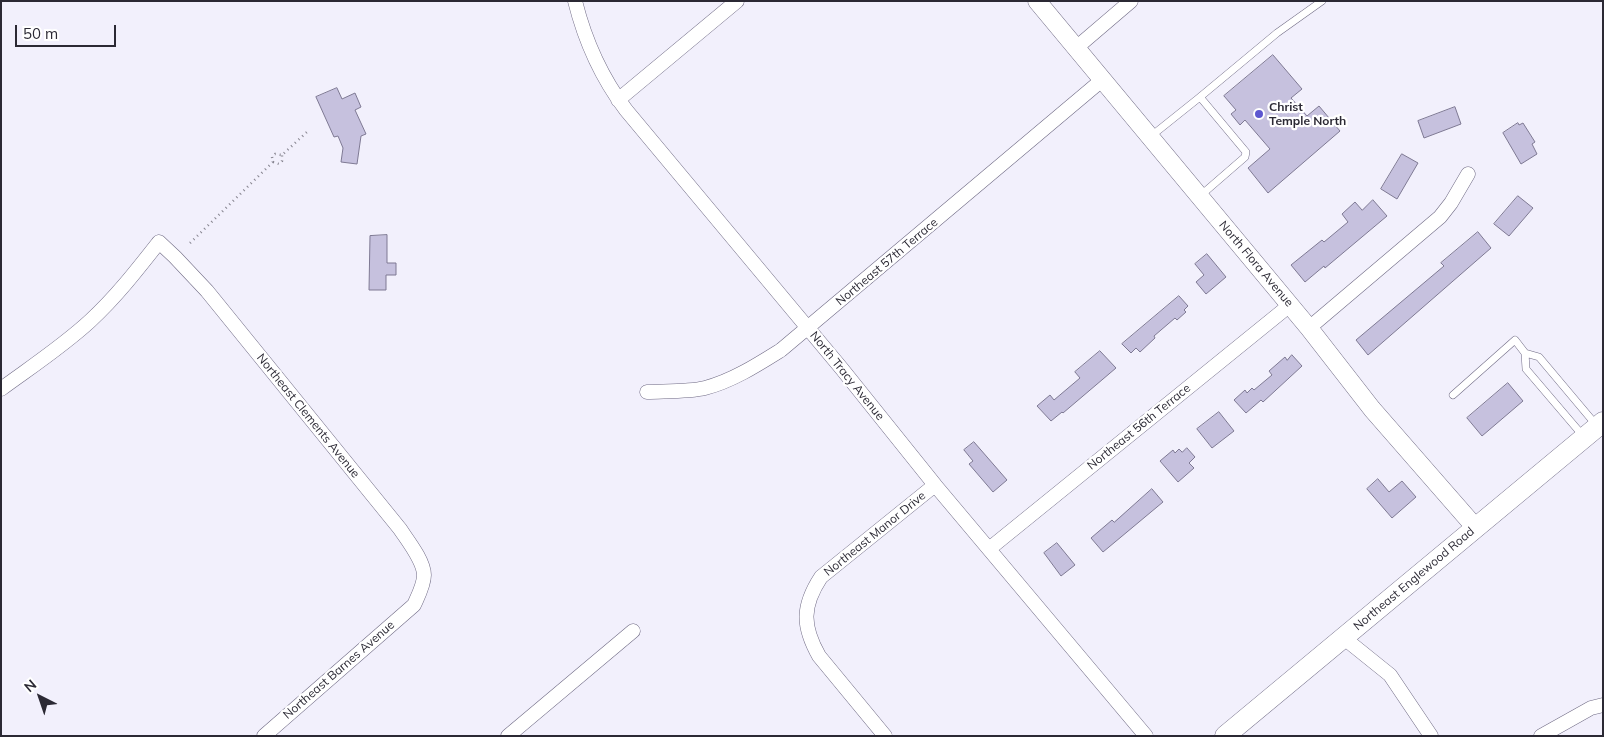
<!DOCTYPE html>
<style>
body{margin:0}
#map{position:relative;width:1604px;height:737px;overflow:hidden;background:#f2f0fc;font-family:Mulish,sans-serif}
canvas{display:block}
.frame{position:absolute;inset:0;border:2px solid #2b2934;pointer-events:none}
.north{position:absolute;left:15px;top:672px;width:50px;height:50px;-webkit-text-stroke:4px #fff;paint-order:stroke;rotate:319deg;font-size:14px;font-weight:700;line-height:20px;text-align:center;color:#2b2934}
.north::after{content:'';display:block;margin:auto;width:18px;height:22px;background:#2b2934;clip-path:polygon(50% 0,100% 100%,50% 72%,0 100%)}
.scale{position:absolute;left:15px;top:25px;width:101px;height:22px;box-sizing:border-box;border:2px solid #2b2934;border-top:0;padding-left:6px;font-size:15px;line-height:18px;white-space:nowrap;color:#2b2934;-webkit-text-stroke:4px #fff;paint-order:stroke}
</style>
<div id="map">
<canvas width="1604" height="737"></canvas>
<div class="frame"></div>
<div class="north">N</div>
<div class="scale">50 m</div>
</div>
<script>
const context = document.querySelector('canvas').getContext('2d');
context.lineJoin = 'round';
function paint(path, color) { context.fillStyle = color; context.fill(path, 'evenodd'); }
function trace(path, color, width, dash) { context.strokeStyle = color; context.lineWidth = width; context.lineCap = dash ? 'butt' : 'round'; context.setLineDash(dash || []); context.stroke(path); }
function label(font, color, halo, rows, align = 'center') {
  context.font = font + ' Mulish,sans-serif'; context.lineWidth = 4.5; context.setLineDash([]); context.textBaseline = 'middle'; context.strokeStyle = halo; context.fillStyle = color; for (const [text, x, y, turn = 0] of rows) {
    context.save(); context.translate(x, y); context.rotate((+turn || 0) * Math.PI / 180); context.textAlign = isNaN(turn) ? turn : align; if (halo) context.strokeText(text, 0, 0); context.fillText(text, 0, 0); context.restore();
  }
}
const building = new Path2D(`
 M1273 55 1302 89 1291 98 1307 116 1319 106 1340 131 1268 193 1248 168 1270 149 1245 120 1240 125 1231 114 1236 110 1224 96Z
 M337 88 342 99 355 93 361 107 355 110 366 134 361 136 357 164 341 162 343 148 338 136 334 137 316 97Z
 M1455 107 1461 124 1424 138 1418 121Z
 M1518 123 1519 125 1523 123 1535 142 1532 144 1537 154 1521 164 1503 133Z
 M1402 154 1418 163 1397 199 1381 189Z
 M1518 196 1533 208 1509 236 1494 224Z
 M1373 200 1387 216 1325 268 1324 266 1305 282 1291 265 1322 240 1324 242 1348 222 1342 214 1355 202 1362 210Z
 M1478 232 1491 248 1368 355 1356 340 1444 266 1441 263Z
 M387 235V263H396V275H386V290H369L370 236Z
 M1207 254 1226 277 1206 294 1196 282 1204 275 1195 264Z
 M1179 296 1188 306 1184 310 1186 312 1177 320 1175 318 1154 336 1155 338 1140 352 1136 348 1131 353 1122 344Z
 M1100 351 1116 368 1063 413 1062 412 1051 421 1037 406 1050 395 1054 400 1080 378 1075 372Z
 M1292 355 1302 366 1263 402 1261 400 1246 413 1234 400 1245 390 1247 393 1252 388 1254 390 1272 375 1269 371 1285 357 1287 360Z
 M1508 383 1523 401 1482 436 1467 418Z
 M1219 412 1234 431 1212 448 1197 429Z
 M974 442 1007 480 993 492 969 464 973 461 964 450Z
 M1187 448 1195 457 1189 463 1194 468 1178 482 1160 461 1173 450 1175 453 1179 449 1182 452Z
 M1378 479 1389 492 1402 481 1416 497 1392 518 1367 489Z
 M1152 489 1163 502 1103 552 1091 538 1112 520 1114 522Z
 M1057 543 1075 565 1061 576 1044 553Z`);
paint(building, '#c6c1de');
trace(building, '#7e7993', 1);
const service = new Path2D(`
 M1200 97 1277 33 1322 1
 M1150 137 1200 97 1246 152 1245 157 1200 196
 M1453 395 1515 340 1525 353
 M1584 437 1526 369 1525 353 1539 357 1597 426`);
const minor = new Path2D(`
 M575 1C585 41 601 77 626 110L842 369 935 485 1146 736
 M1076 48 1131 1
 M618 100 737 1
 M1309 328 1440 217 1451 203 1468 174
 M1 389C31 367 63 346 90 321 116 297 137 270 159 242L175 257 207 291 400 529C408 541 424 561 424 575 424 585 418 596 414 605L264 736
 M647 392C663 391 689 392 705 388 732 381 757 365 781 350L1102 80
 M989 549 1290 305
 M1344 638 1390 675 1431 736
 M508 736 633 631
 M885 736 819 656C802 626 802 606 821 577L935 485
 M1541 736 1591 708 1603 705`);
const tertiary = new Path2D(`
 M1037 1 1309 328 1372 409 1475 527`);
const secondary = new Path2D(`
 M1225 736 1603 422`);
trace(service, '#6f6a84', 8);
trace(minor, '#6f6a84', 15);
trace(tertiary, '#6f6a84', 19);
trace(secondary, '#6f6a84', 21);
trace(new Path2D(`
 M273 162 279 164 282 161V155
 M190 243 273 162 272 157 275 154 282 155 307 132`), '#878590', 2.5, [1, 4]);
trace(service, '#fff', 7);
trace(minor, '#fff', 14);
trace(tertiary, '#fff', 18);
trace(secondary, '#fff', 20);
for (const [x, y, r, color] of [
 [1259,114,5,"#5d57d0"]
]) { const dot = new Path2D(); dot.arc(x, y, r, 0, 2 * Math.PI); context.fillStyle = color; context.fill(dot); trace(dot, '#fff', 2); }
label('bold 12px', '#2b2934', '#fff', [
 ["Christ",1269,107],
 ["Temple North",1269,121]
], 'left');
label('12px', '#2b2934', '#fff', [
 ["Northeast 57th Terrace",887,262,-40],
 ["North Flora Avenue",1256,264,50],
 ["North Tracy Avenue",847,376,51],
 ["Northeast Clements Avenue",308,416,51],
 ["Northeast 56th Terrace",1139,427,-39],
 ["Northeast Manor Drive",875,534,-39],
 ["Northeast Englewood Road",1414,579,-40],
 ["Northeast Barnes Avenue",339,670,-41]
]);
</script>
